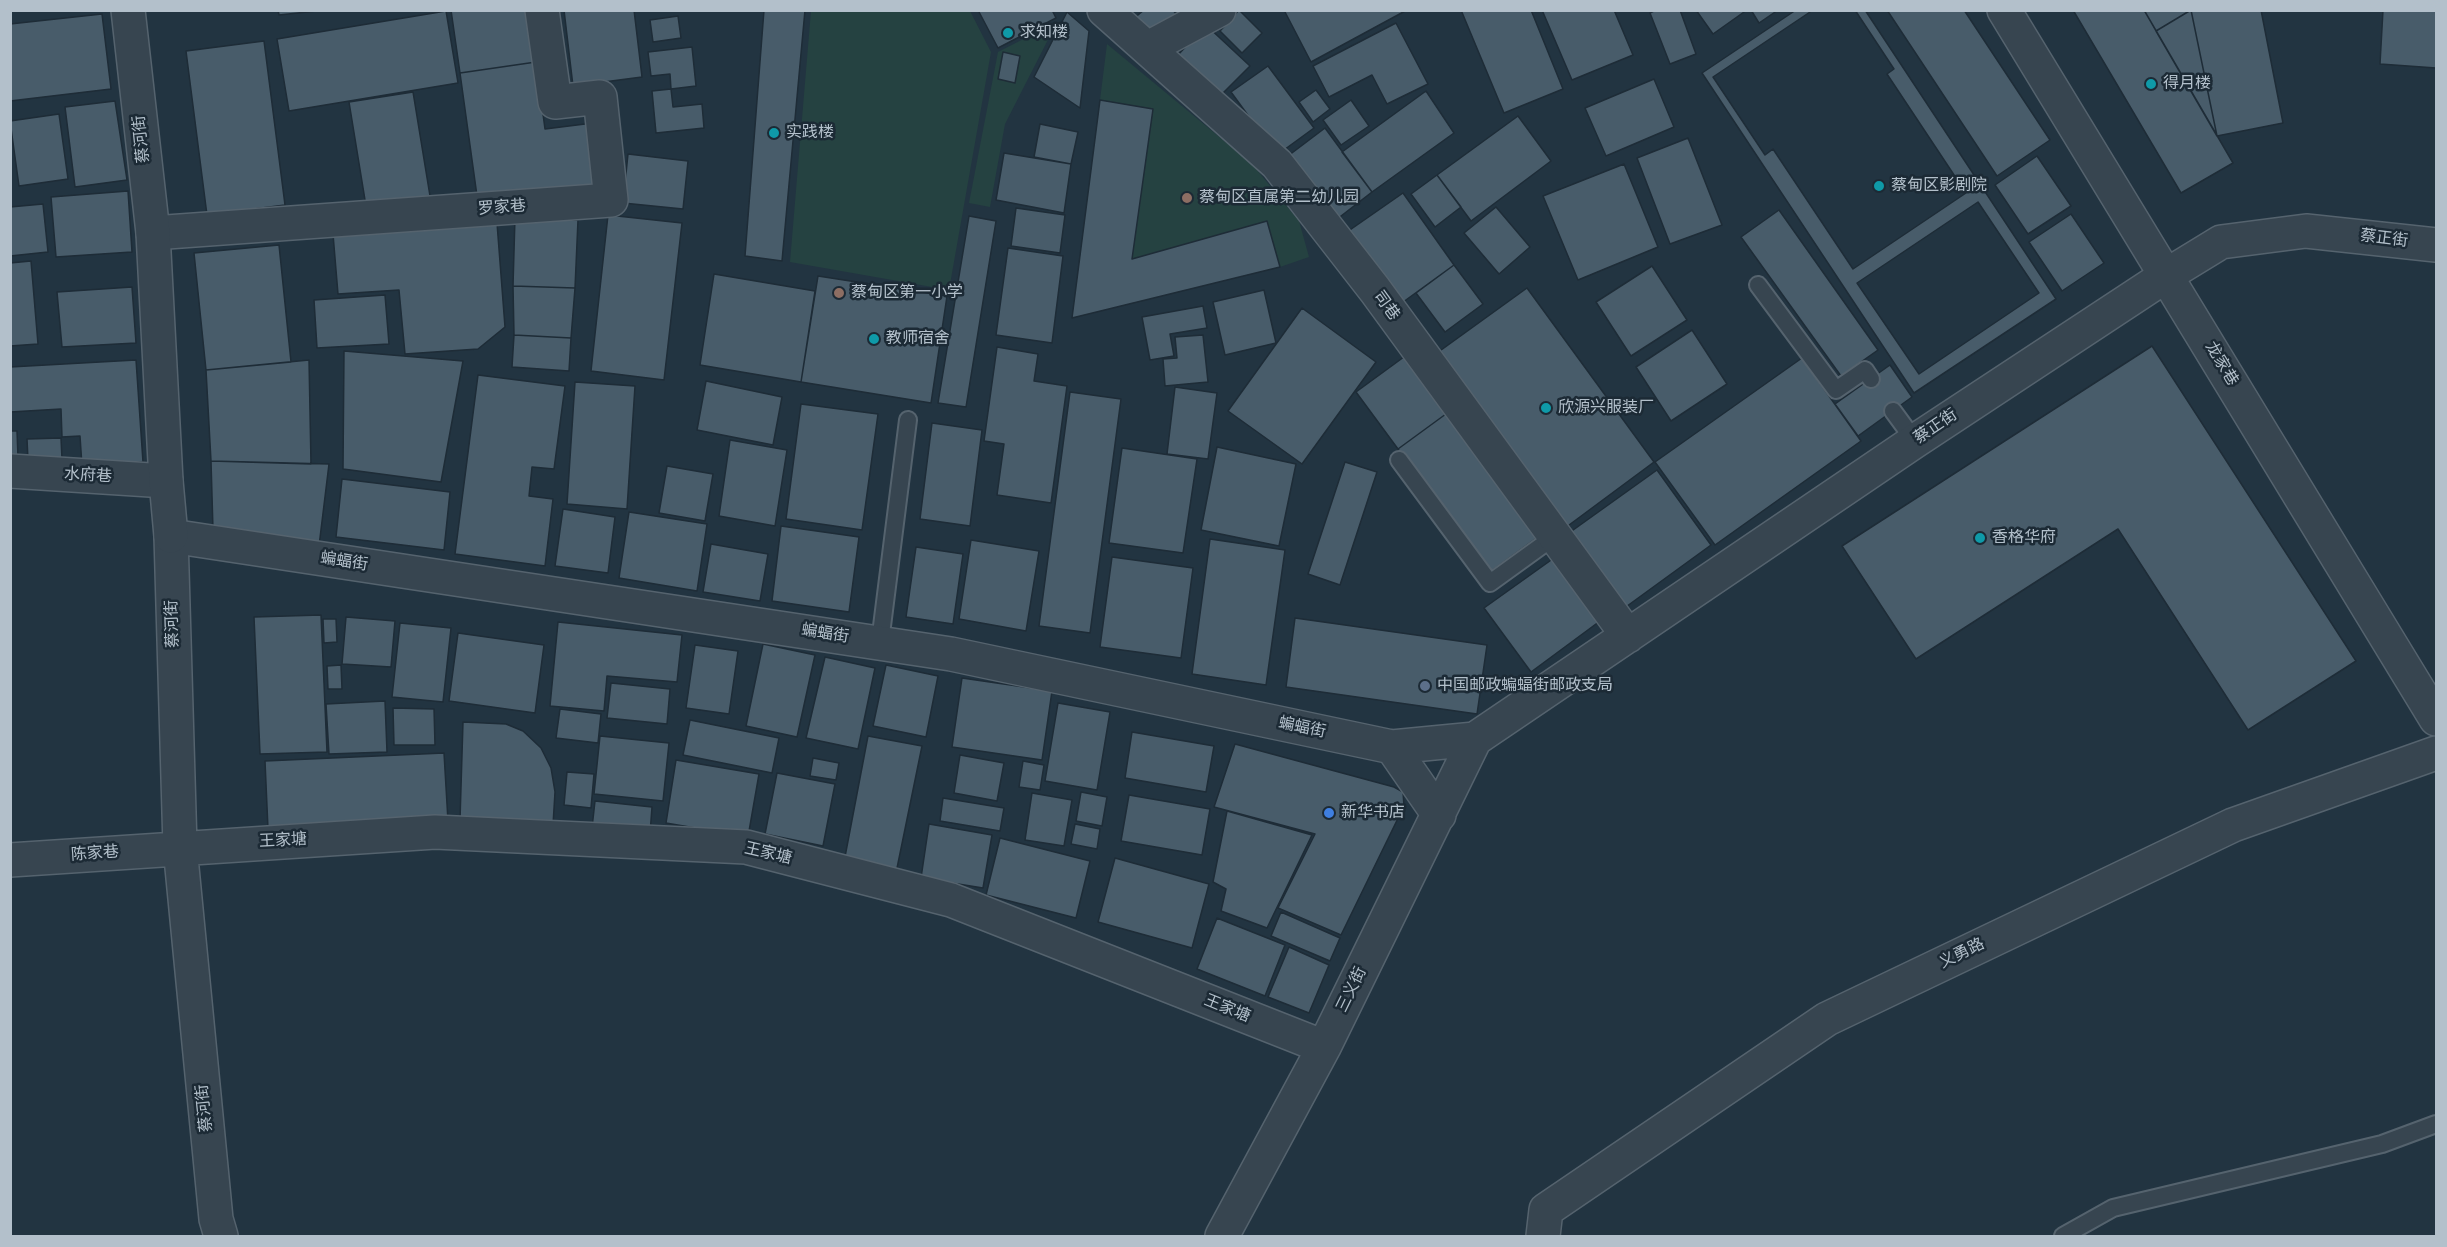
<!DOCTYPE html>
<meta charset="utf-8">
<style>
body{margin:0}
#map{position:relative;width:2447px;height:1247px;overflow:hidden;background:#223441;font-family:"Sofia Sans Condensed",sans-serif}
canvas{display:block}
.frame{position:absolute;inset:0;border:12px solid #b3c0cb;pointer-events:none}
</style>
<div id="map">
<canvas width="2447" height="1247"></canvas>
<div class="frame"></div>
</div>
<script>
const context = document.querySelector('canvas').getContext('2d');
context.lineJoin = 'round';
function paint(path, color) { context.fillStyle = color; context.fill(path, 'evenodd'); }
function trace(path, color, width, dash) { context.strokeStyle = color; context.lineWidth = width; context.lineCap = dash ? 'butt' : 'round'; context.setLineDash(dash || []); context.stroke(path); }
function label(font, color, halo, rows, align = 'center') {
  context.font = font + ' "Sofia Sans Condensed","Noto Sans SC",sans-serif'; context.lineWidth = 5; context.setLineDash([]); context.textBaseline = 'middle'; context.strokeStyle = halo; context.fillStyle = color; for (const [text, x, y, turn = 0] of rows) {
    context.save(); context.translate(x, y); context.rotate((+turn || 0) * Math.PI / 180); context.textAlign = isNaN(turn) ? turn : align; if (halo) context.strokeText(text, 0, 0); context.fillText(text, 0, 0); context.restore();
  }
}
paint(new Path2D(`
 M811 11H970L991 52 949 290 790 262Z
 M1057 22 1005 124 990 207 969 203 998 52Z
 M1107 44 1252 164 1299 221 1309 257 1280 267 1132 259 1153 110 1100 100Z`), '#254241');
const building = new Path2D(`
 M278 10H326L279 15Z
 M451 10H528L536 62 460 73Z
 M564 10H634L642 77 573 86Z
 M764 10H805L782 261 745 256Z
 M978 10H1052L1056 18 998 48Z
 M1144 10H1173L1179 18 1151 42 1132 20Z
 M1239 10 1262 33 1242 53 1220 31Z
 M1284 10H1407L1311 62Z
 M1461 10H1531L1563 89 1504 113Z
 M1542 10H1614L1633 55 1572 80Z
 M1656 10H1680L1696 54 1670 64 1650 13Z
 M1696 10H1743L1744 12 1713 34Z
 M1751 10H1778L1759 23Z
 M1796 10H1865L2056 299 1914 393 1702 73Z
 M1813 10H1855L1894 69 1887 74 1966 193 1853 269 1773 149 1765 155 1713 77Z
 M1887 10H1964L2050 140 1997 176Z
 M2073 10H2144L2233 163 2181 193Z
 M2144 10H2191L2156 31Z
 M2191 10H2261L2283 123 2217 136Z
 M2191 10 2217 136 2156 31Z
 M2383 10H2436V68L2380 64Z
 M446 11 458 83 289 111 277 39Z
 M1067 12 1089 31 1080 108 1034 77Z
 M102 14 111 89 10 101V24Z
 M678 16 681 38 653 42 650 20Z
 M1396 23 1428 84 1387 104 1372 75 1329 97 1313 66Z
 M1206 25 1250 66 1219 97 1177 56Z
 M264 41 285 205 207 215 186 51Z
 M692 47 696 86 671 89 670 74 651 76 648 52Z
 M1003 52 1020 56 1015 83 998 79Z
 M536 62 545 129 593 123 601 193 478 203 460 73Z
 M1268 66 1314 128 1277 155 1231 92Z
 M1654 79 1674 127 1606 156 1585 108Z
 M671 89 673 107 702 104 704 128 656 133 652 91Z
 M1316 90 1330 109 1313 122 1299 102Z
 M1426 91 1454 133 1372 192 1342 152Z
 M413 92 430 196 366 206 349 102Z
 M1100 100 1153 109 1132 259 1267 221 1280 267 1072 318Z
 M1351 100 1369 126 1341 145 1323 120Z
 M115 101 127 180 75 187 65 107Z
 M59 114 68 179 19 186 10 121Z
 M1518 116 1551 161 1471 221 1437 175Z
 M1040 124 1078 132 1071 164 1034 157Z
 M1325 128 1372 192 1332 223 1284 159Z
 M1688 138 1722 225 1670 244 1637 158Z
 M1004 153 1071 164 1064 213 996 200Z
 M628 154 688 161 683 209 623 203Z
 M2037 156 2071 206 2028 234 1995 185Z
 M1624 164 1658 247 1578 280 1543 196Z
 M1437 175 1461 207 1435 227 1411 194Z
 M128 191 132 252 56 257 51 197Z
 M1403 193 1454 265 1399 305 1347 232Z
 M1978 202 2039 293 1919 374 1857 283Z
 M43 204 48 252 10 256V207Z
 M1496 207 1530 247 1499 274 1464 233Z
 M1016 208 1065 215 1060 253 1011 246Z
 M1779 210 1878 350 1841 376 1741 237Z
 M2071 214 2104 263 2062 291 2029 242Z
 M608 215 682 223 664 380 591 371Z
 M969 216 996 221 966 407 938 403Z
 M515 217 578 220 575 288 513 286Z
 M497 223 505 327 478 349 405 354 399 290 338 294 333 234Z
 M279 245 291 362 206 370 194 253Z
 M1008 248 1063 256 1052 343 996 335Z
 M31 261 38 344 10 346V263Z
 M1454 265 1483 304 1445 332 1416 293Z
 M1652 266 1687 320 1631 356 1596 302Z
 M714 274 815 291 801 382 700 365Z
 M818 276 947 296 931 403 801 382Z
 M513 286 575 288 571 338 514 335Z
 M132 287 136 343 62 347 57 292Z
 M1527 288 1654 462 1565 528 1437 353Z
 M1264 290 1276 343 1225 355 1213 302Z
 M385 295 389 344 317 348 314 300Z
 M1203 306 1207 328 1170 334 1174 356 1150 360 1142 317Z
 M1302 308 1376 362 1302 464 1228 411Z
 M1692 330 1727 384 1671 421 1636 367Z
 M514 335 571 338 569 371 512 367Z
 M1203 335 1208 382 1165 386 1163 359 1177 358 1175 337Z
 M2152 346 2356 661 2248 730 2118 529 1916 659 1842 546Z
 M997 347 1038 354 1034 381 1067 386 1051 503 997 495 1004 444 984 441Z
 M344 351 463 361 441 482 343 469Z
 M1408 354 1450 411 1398 449 1356 392Z
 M1802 358 1861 441 1715 545 1655 462Z
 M136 360 143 462 82 466 80 436 62 437 61 409 10 412V367Z
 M309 360 311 464 211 461 206 370Z
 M1890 365 1912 397 1858 436 1835 404Z
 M478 375 565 386 554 469 532 467 529 496 553 499 545 566 455 554Z
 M706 381 782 397 773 445 697 430Z
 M575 382 635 386 627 509 567 504Z
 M1175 387 1217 393 1208 459 1167 454Z
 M1070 392 1121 399 1090 633 1039 626Z
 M801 404 878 414 862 530 786 519Z
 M1450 411 1542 534 1490 572 1398 449Z
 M932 423 982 430 970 526 920 519Z
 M10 431H17L18 457H10Z
 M61 438 62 459 28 460 27 439Z
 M730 440 787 450 775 526 719 516Z
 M1217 447 1296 464 1279 546 1201 530Z
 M1122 448 1197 459 1183 553 1109 543Z
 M211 461 329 464 319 546 213 530Z
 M1345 462 1377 472 1340 585 1308 574Z
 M667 466 713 474 705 521 659 513Z
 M1657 470 1711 545 1623 609 1569 533Z
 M342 479 450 492 444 550 336 537Z
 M563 509 615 517 608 573 555 566Z
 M629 512 707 524 697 591 619 578Z
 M781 526 859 537 849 612 772 601Z
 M1210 539 1285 550 1266 685 1192 674Z
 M971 540 1039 551 1026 631 959 619Z
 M711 544 768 554 760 601 703 592Z
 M916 547 963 554 953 624 906 617Z
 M1112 557 1193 568 1181 658 1100 647Z
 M1554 558 1600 621 1531 672 1484 608Z
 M321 615 327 752 260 754 254 617Z
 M346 617 395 621 391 667 342 664Z
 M1295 618 1487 645 1477 714 1286 687Z
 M323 619H336L337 642 324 643Z
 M558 622 682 635 677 682 607 676 604 711 550 706Z
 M400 623 451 628 443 702 392 697Z
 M458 633 544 645 535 713 449 701Z
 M763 644 815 655 797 737 746 726Z
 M695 645 738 651 729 714 686 708Z
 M825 657 875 668 858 749 806 738Z
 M341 665 342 689H328L327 666Z
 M886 665 938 676 926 737 873 726Z
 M962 678 1052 691 1042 760 952 747Z
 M611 683 670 689 667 724 607 718Z
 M385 701 387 752 329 754 326 704Z
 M1058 703 1110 712 1097 790 1045 781Z
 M393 708 434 709 435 745H394Z
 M560 709 601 714 598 743 556 738Z
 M690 720 779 738 772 773 683 755Z
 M463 722 506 724 523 731 541 748 551 768 555 792 553 825 460 820Z
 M1132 732 1214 746 1206 792 1125 778Z
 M600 736 669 743 663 801 594 794Z
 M868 736 922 746 896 873 844 862Z
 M1235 744 1394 787 1403 792 1404 806 1341 935 1278 908 1315 834 1214 807Z
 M444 753 448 821 268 829 265 761Z
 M960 755 1004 763 997 801 954 793Z
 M813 758 839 763 836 780 810 776Z
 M676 760 759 774 748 837 666 823Z
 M1023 761 1044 765 1040 790 1019 787Z
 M567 772 594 774 591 808 564 805Z
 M777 773 835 784 823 846 765 834Z
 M1081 792 1107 797 1102 826 1076 821Z
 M1032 793 1072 800 1064 846 1025 840Z
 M1129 795 1210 809 1202 855 1121 841Z
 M943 798 1004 808 1000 831 940 821Z
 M595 801 652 807 650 834 592 828Z
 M1227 811 1312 835 1267 928 1221 911 1226 889 1213 882Z
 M929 824 992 835 983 888 921 878Z
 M1075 824 1100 829 1097 849 1071 844Z
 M1000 838 1090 861 1076 918 986 895Z
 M1115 858 1209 884 1192 948 1098 922Z
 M1281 912 1340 938 1330 961 1271 936Z
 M1217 918 1285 945 1265 996 1197 969Z
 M1289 947 1329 965 1309 1013 1268 997Z`);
paint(building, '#485c6a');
trace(building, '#1e2c37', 1.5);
const service = new Path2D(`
 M1758 285 1836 390 1865 370 1871 379
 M1893 411 1915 441
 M1399 460 1490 583 1555 536
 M880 642 908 420
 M2063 1236 2113 1208 2382 1144 2436 1124`);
const minor = new Path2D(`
 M1104 10 1277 164 1375 290 1628 636
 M2004 10 2436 719
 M1148 48 1219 10
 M153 233 611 200 600 97 555 102 542 10
 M10 471 166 481
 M1392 747 1439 815
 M10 860 435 832 746 847 951 900 1324 1047
 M221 1236 216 1219 180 847 171 536 951 654 1392 747 1475 739 1915 441 2167 275 2221 242 2306 231 2436 245
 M1222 1236 1324 1047 1475 739
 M1543 1236 1546 1210 1827 1019 2233 825 2436 753`);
const tertiary = new Path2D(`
 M128 10 153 233 166 481 171 536`);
trace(service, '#55636e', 20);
trace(minor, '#55636e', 36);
trace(tertiary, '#55636e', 36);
trace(service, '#374550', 16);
trace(minor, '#374550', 33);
trace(tertiary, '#374550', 33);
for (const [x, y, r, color] of [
 [1008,33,6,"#0f9aa8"],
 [2151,84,6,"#0f9aa8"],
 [774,133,6,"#0f9aa8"],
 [1879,186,6,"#0f9aa8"],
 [1187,198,6,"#8d6e63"],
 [839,293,6,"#8d6e63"],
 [874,339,6,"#0f9aa8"],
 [1546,408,6,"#0f9aa8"],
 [1980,538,6,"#0f9aa8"],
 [1425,686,6,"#5c6f8a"],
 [1329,813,6,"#3f7fe0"]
]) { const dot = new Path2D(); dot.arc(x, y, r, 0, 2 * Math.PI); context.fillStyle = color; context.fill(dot); trace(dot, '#1c2a35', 2); }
label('16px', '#b3c0cb', '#1c2a35', [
 ["求知楼",1020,33],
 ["得月楼",2163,84],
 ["实践楼",786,133],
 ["蔡甸区影剧院",1891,186],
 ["蔡甸区直属第二幼儿园",1199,198],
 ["蔡甸区第一小学",851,293],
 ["教师宿舍",886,339],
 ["欣源兴服装厂",1558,408],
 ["香格华府",1992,538],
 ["中国邮政蝙蝠街邮政支局",1437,686],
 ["新华书店",1341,813]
], 'left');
label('16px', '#b3c0cb', '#1c2a35', [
 ["蔡河街",142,139,-96],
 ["罗家巷",502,208,-4],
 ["蔡正街",2384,239,7],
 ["司巷",1386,306,54],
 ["龙家巷",2221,364,59],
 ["蔡正街",1936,427,-34],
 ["水府巷",88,476,3],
 ["蝙蝠街",344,562,9],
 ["蔡河街",173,624,-92],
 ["蝙蝠街",825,634,9],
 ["蝙蝠街",1302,728,12],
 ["王家塘",283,841,-3],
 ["陈家巷",95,854,-4],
 ["王家塘",768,854,13],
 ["义勇路",1962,954,-26],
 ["三义街",1352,990,-64],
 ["王家塘",1227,1009,22],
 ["蔡河街",205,1108,-96]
]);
</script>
